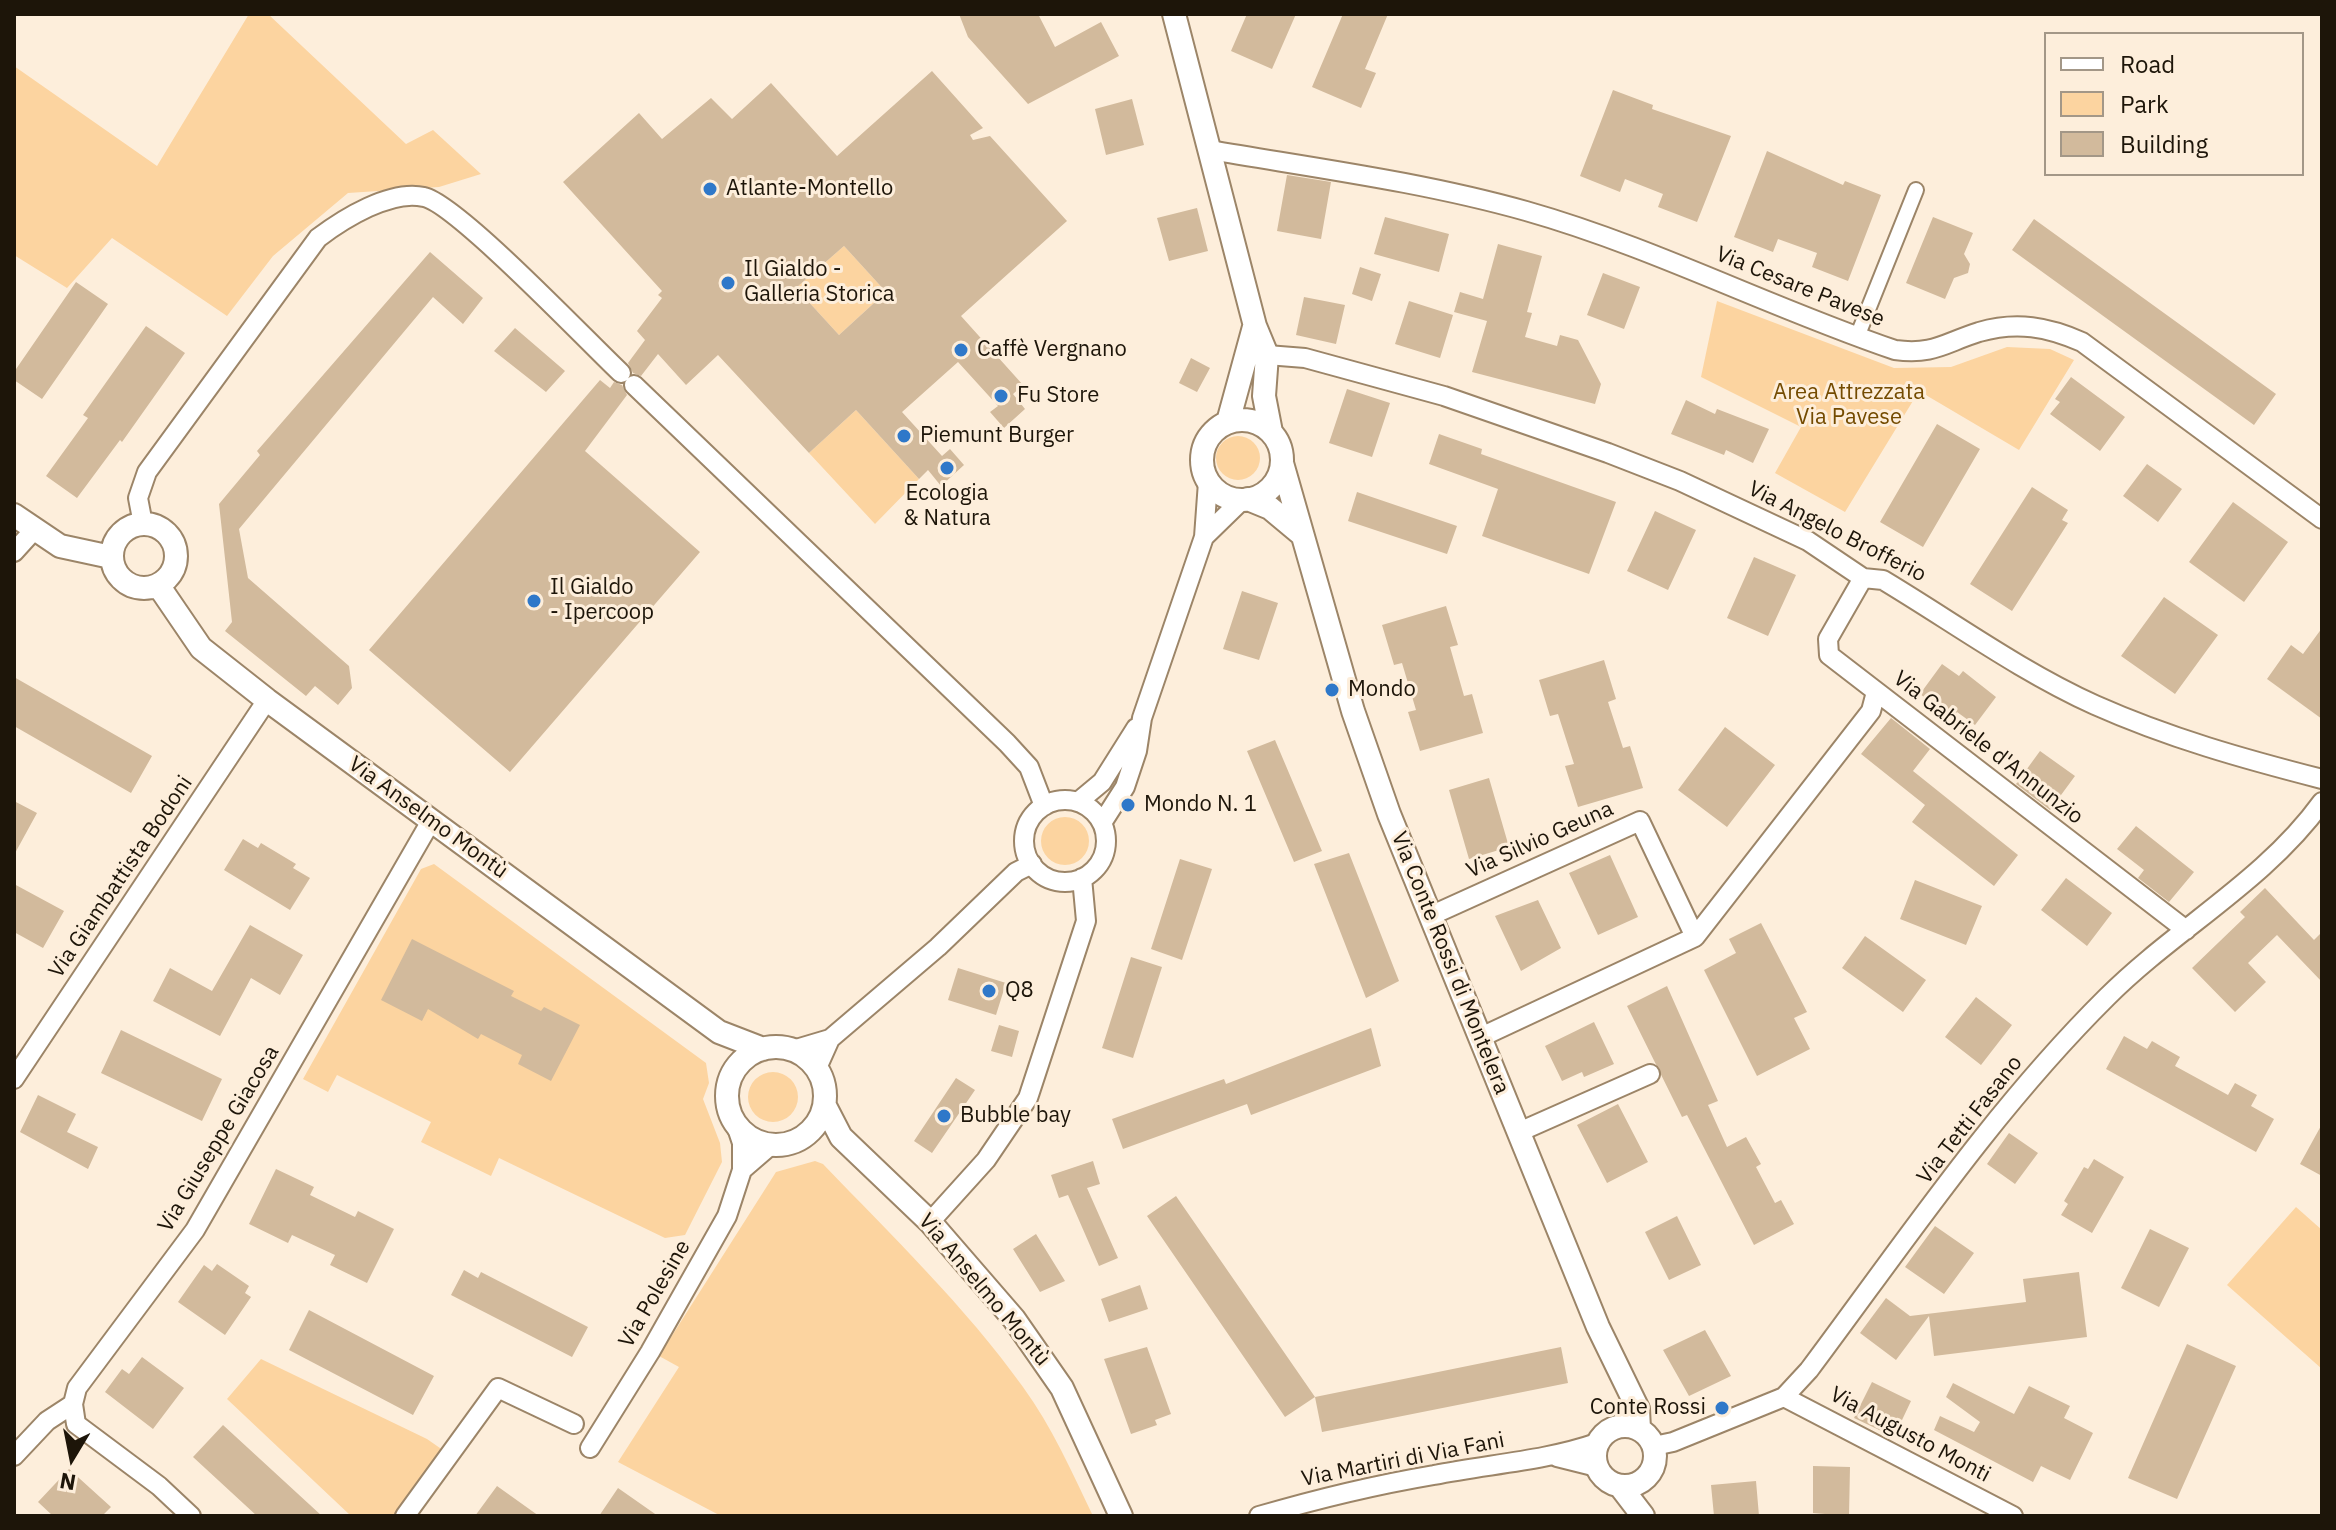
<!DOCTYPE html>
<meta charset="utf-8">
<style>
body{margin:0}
#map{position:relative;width:2336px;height:1530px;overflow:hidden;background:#fdeedb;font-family:"IBM Plex Sans",sans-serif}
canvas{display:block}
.frame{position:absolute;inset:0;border:16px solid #1d1509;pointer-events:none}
.legend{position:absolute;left:2044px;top:32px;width:260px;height:144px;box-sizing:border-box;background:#fdeedb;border:2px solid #a39787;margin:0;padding:10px 14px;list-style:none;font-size:24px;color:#1d1509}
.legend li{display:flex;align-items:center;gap:16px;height:40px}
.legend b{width:40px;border:2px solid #a39787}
.north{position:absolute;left:32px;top:1418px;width:80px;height:80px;-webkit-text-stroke:6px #fdeedb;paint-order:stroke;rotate:190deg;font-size:22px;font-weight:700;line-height:32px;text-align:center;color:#1d1509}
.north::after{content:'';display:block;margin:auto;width:28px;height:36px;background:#1d1509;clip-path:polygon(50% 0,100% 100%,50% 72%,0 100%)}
</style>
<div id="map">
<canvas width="2336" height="1530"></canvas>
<div class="frame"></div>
<ul class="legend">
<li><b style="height:10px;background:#fff"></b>Road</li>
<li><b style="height:22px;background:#fcd4a0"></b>Park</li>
<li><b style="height:22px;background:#d2ba9c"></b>Building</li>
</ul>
<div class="north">N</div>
</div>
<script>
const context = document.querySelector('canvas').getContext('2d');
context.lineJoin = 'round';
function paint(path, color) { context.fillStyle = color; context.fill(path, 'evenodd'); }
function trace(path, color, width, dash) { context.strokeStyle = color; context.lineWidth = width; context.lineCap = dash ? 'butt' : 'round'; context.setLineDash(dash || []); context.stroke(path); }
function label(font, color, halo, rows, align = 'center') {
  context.font = font + ' "IBM Plex Sans",sans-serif'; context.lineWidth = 6; context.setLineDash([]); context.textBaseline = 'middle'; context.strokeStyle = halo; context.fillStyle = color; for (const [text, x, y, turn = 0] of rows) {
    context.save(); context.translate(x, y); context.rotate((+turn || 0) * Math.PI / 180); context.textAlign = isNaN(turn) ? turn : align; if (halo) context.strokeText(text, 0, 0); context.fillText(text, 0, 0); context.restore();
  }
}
paint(new Path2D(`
 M249 14H268L406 144 433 130 481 174 439 187 348 193 273 256 227 316 112 238 67 288 14 255V66L157 166Z
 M844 246 886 292 839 335 796 288Z
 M1717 301 1894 368 1951 367 2007 347 2050 349 2074 360 2019 450 1919 391 1845 512 1775 473 1801 427 1701 377Z
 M856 410 919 479 875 524 809 453Z
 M1216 458a22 22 0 1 1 44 0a22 22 0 1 1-44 0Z
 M1041 841a24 24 0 1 1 48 0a24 24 0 1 1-48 0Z
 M434 864 706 1063 709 1083 703 1099 720 1143 722 1162 685 1235 665 1238 499 1158 491 1176 421 1142 431 1122 337 1075 328 1092 303 1079 421 869Z
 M748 1097a25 25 0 1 1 50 0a25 25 0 1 1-50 0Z
 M815 1161 823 1164C892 1236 965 1306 1023 1387 1052 1427 1072 1472 1093 1516H721L618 1462 679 1367 659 1356 776 1172Z
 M2296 1207 2322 1230V1369L2227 1285Z
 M261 1359 427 1439 450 1455 405 1516H351L227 1399Z`), '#fcd4a0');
paint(new Path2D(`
 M959 14H1038L1055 47 1101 22 1119 56 1028 104 968 37Z
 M1247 14H1296L1272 69 1231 51Z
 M1343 14H1388L1365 69 1376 73 1361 108 1312 87Z
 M932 71 983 128 970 135 973 140 990 136 1067 221 961 316 1023 385 1013 394 1025 409 1004 428 990 412 998 406 958 362 902 412 942 456 950 449 964 465 941 486 928 470 919 479 856 410 809 453 718 355 686 385 658 354 641 376 633 373 628 363 645 340 637 331 662 298 658 295 662 291 563 182 639 113 662 139 711 98 732 119 771 83 837 156ZM844 246 886 292 839 335 796 288Z
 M1613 90 1653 105 1652 109 1731 136 1697 222 1658 207 1663 194 1625 179 1620 192 1580 176Z
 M1132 99 1144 145 1106 155 1095 109Z
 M1767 151 1843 185 1845 181 1881 195 1848 281 1812 267 1817 253 1778 239 1773 252 1734 237Z
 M1287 175 1331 182 1321 239 1277 231Z
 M1197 208 1208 251 1169 261 1157 218Z
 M1385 217 1449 234 1439 272 1374 254Z
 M1933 217 1973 233 1964 254 1970 264 1968 273 1954 278 1945 299 1906 283Z
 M2034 219 2276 394 2254 425 2012 250Z
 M1498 244 1542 256 1527 312 1532 313 1525 337 1557 346 1560 335 1578 340 1601 384 1595 404 1472 372 1487 321 1454 312 1460 292 1483 299Z
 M430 252 483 298 463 324 433 297 239 529 248 578 349 666 352 688 338 705 315 686 306 696 225 631 232 622 219 504 260 455 257 451Z
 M1360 267 1381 274 1372 301 1352 294Z
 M1603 273 1640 287 1624 329 1587 315Z
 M76 282 108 304 42 399 14 380V372Z
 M1304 297 1345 305 1336 344 1296 335Z
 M1409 301 1453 315 1440 358 1395 344Z
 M146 326 185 353 122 442 120 440 77 498 46 476 88 418 83 415Z
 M515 328 565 371 546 392 494 351Z
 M1191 358 1210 368 1197 392 1179 383Z
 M2071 377 2125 417 2100 451 2050 414 2060 402 2055 399Z
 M600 380 610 388 614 382 622 385 627 395 585 451 700 552 510 772 369 650Z
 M1347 389 1390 403 1372 457 1329 443Z
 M1686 400 1715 414 1717 409 1769 429 1753 463 1726 450 1724 455 1671 434Z
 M1937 424 1980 449 1923 547 1880 522Z
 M1439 434 1482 449 1481 454 1616 502 1589 574 1482 536 1498 489 1429 464Z
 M2147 464 2182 489 2158 522 2123 496Z
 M2032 487 2068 510 2062 520 2068 523 2012 611 1970 584Z
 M1357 492 1457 526 1447 554 1348 521Z
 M2233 502 2288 542 2244 602 2189 562Z
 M1655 511 1696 530 1668 590 1627 571Z
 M1754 557 1796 575 1768 636 1727 618Z
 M1242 591 1278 603 1259 660 1223 649Z
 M2164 597 2218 635 2175 694 2121 656Z
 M1446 606 1458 645 1450 647 1464 696 1472 694 1483 733 1420 751 1408 712 1416 710 1402 663 1394 665 1382 625Z
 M2322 628V719L2267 679 2291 645 2303 654Z
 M1604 660 1616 699 1608 702 1623 748 1630 746 1643 788 1578 807 1565 766 1574 764 1558 714 1550 716 1539 680Z
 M1942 664 1959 676 1963 671 1996 697 1975 725 1957 712 1953 719 1920 694Z
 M14 677 152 756 131 793 14 726Z
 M1891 718 1930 749 1913 771 2018 855 1994 886 1912 822 1925 805 1861 754Z
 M1725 727 1775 765 1727 827 1678 790Z
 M1275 740 1322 851 1294 862 1247 751Z
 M2040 751 2075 776 2050 810 2016 784Z
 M1489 778 1509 847 1469 859 1449 790Z
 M14 801 37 813 14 855Z
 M2136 826 2194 872 2169 902 2138 878 2144 870 2117 849Z
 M243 839 258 848 261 843 296 864 293 868 310 878 290 910 224 870Z
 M1349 853 1399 981 1366 998 1314 864Z
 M1610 855 1638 917 1598 935 1569 873Z
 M1180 859 1212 869 1182 960 1151 949Z
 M2066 878 2112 913 2087 946 2041 910Z
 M1915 880 1982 906 1966 945 1900 919Z
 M14 884 64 911 43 948 14 932Z
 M2265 888 2314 940 2322 932V982L2277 935 2248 963 2266 982 2235 1012 2192 968 2245 917 2240 912Z
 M1538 900 1561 948 1521 971 1495 916Z
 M1761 923 1807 1012 1794 1018 1810 1049 1757 1076 1704 970 1736 953 1729 939Z
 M250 925 303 955 280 995 251 978 220 1036 153 1001 170 968 212 991Z
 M1865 936 1926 980 1903 1012 1842 968Z
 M412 939 514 991 511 996 541 1011 544 1007 580 1025 551 1081 518 1064 522 1055 481 1034 478 1039 428 1009 422 1021 381 1000Z
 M1131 957 1162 967 1133 1058 1102 1048Z
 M958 968 1006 983 996 1015 948 1000Z
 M1667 986 1718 1101 1708 1105 1727 1147 1746 1137 1761 1164 1756 1167 1775 1203 1781 1200 1794 1224 1754 1245 1687 1115 1682 1117 1627 1006Z
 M1976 997 2012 1025 1981 1065 1945 1037Z
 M1594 1022 1614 1064 1584 1077 1582 1072 1562 1081 1545 1046Z
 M999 1025 1019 1031 1012 1057 991 1051Z
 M1371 1028 1381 1066 1251 1115 1247 1104 1123 1149 1112 1119 1224 1079 1226 1084Z
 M121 1030 222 1079 202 1121 101 1073Z
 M2124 1036 2147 1049 2152 1041 2180 1057 2175 1066 2228 1095 2235 1083 2257 1095 2251 1106 2274 1119 2256 1152 2106 1069Z
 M956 1078 975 1090 932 1153 914 1141Z
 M38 1095 76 1114 67 1132 98 1147 88 1169 20 1132Z
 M1618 1104 1648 1162 1607 1183 1577 1125Z
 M2322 1124V1176L2300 1164Z
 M2009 1133 2038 1153 2015 1184 1987 1164Z
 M2094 1159 2124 1177 2092 1233 2061 1215 2068 1204 2064 1201 2084 1167 2088 1169Z
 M1093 1161 1100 1184 1087 1188 1118 1258 1099 1266 1068 1195 1059 1198 1051 1175Z
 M276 1169 314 1187 310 1195 355 1217 358 1211 394 1229 367 1283 330 1265 335 1255 292 1235 288 1243 249 1224Z
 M1176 1196 1315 1397 1285 1417 1147 1216Z
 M1677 1216 1701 1265 1669 1280 1645 1232Z
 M1935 1226 1974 1253 1944 1294 1905 1267Z
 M2150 1229 2189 1248 2159 1307 2121 1288Z
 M1036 1234 1065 1281 1040 1292 1013 1249Z
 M217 1264 249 1286 245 1293 251 1297 225 1335 178 1302 204 1265 212 1271Z
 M464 1270 478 1278 481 1272 588 1327 572 1357 451 1295Z
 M2079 1272 2087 1337 1934 1356 1929 1316 1896 1360 1860 1333 1886 1298 1910 1316 2026 1302 2023 1279Z
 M1140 1285 1148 1309 1109 1322 1101 1299Z
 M309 1310 434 1376 413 1415 289 1350Z
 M1705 1330 1731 1376 1689 1396 1663 1350Z
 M2187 1344 2236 1366 2177 1499 2128 1478Z
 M1147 1347 1171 1414 1155 1420 1157 1425 1131 1434 1104 1359Z
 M1561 1347 1568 1383 1322 1432 1315 1397Z
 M142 1357 184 1388 153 1429 105 1392 122 1369 129 1374Z
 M1872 1382 1911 1401 1894 1437 1854 1418Z
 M1953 1383 2014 1414 2029 1386 2070 1406 2064 1418 2093 1433 2070 1480 2041 1466 2033 1482 1934 1430 1940 1416 1974 1432 1980 1422 1946 1397Z
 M223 1425 322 1516H257L193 1457Z
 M1813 1466 1850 1467 1849 1516 1813 1513Z
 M69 1469 111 1507 102 1516H53L38 1502Z
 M1756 1481 1759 1516H1714L1711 1485Z
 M497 1486 539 1516H475Z
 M618 1488 658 1516H599Z`), '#d2ba9c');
const pedestrian = new Path2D(`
 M1857 337 1916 190`);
const minor = new Path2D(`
 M1210 150C1315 168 1423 182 1526 211 1653 247 1771 308 1895 350 1934 355 1944 343 1979 332 2017 321 2048 327 2082 342L2322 519
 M1267 355 1305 358 1444 396 1608 453 1680 481 1808 541 1863 578 1883 580C1953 622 2020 671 2095 705 2169 738 2244 759 2322 779
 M634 385 1007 743 1029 767 1044 806
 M143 524 138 498 147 472 318 238C343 219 391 189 424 197 457 204 588 342 621 373
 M1204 537 1242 500
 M14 552 34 530
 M1863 578 1828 639 1829 655 2186 930
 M1024 841a41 41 0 1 1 82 0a41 41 0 1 1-82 0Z
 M1078 802 1102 782 1136 728
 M1102 823 1125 787 1137 751 1142 718 1204 537 1208 482
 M1430 916 1640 821 1695 937
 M1479 1038 1695 937 1871 711 1876 692
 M793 1050 830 1039 938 947 1016 872 1032 864
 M817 1068 830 1039
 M14 1079 267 700
 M1519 1132 1650 1074
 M742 1170 771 1145
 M930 1222 986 1160 1028 1098 1086 921 1082 878
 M1784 1397 2013 1516
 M73 1404 76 1424 159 1486 191 1516
 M1654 1446 1673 1442 1784 1397 1809 1370C1904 1243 1994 1109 2107 997 2175 929 2265 881 2322 802
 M590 1448 650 1352 727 1216 742 1170V1143L736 1125
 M14 1456 47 1421 73 1404 77 1388 195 1230 431 821
 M1557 1457 1597 1467
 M405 1516 498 1388 574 1424
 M1259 1516C1317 1499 1375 1485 1434 1475 1489 1464 1545 1461 1597 1443`);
const tertiary = new Path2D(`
 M1174 14 1255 326 1267 355 1264 396 1271 432
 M1202 460a40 40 0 1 1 80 0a40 40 0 1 1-80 0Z
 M1228 422 1254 327
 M1282 463 1353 711 1389 814 1598 1327 1638 1409 1639 1429
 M1248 499 1270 508 1300 533
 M14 515 60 546 111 557
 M112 556a32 32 0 1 1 64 0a32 32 0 1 1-64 0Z
 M158 585 201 648 267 700 719 1032 763 1049
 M727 1096a49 49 0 1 1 98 0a49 49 0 1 1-98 0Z
 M825 1106 841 1137 930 1222 1014 1319 1062 1388 1121 1516
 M1595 1456a30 30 0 1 1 60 0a30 30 0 1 1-60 0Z
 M1620 1486 1643 1516`);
trace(pedestrian, '#9c8568', 18);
trace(minor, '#9c8568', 22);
trace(tertiary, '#9c8568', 26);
trace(pedestrian, '#fff', 14);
trace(minor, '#fff', 18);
trace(tertiary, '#fff', 22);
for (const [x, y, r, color] of [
 [710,189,8,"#2f78c9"],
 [728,283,8,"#2f78c9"],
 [961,350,8,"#2f78c9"],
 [1001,396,8,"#2f78c9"],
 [904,436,8,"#2f78c9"],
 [947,468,8,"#2f78c9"],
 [534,601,8,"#2f78c9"],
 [1332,690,8,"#2f78c9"],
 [1128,805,8,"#2f78c9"],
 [989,991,8,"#2f78c9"],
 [944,1116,8,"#2f78c9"],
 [1722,1408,8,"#2f78c9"]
]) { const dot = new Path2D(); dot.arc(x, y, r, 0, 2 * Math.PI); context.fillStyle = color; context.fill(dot); trace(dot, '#fdeedb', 3); }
label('22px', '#1d1509', '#fdeedb', [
 ["Atlante-Montello",726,189],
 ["Il Gialdo -",744,270],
 ["Galleria Storica",744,295],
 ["Caffè Vergnano",977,350],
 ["Fu Store",1017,396],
 ["Piemunt Burger",920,436],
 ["Ecologia",947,494,"center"],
 ["& Natura",947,519,"center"],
 ["Il Gialdo",550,588],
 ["- Ipercoop",550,613],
 ["Mondo",1348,690],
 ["Mondo N. 1",1144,805],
 ["Q8",1005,991],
 ["Bubble bay",960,1116],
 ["Conte Rossi",1706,1408,"right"]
], 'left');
label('22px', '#1d1509', '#fdeedb', [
 ["Via Cesare Pavese",1800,287,22],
 ["Via Angelo Brofferio",1837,532,27],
 ["Via Gabriele d'Annunzio",1988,748,38],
 ["Via Anselmo Montù",428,818,36],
 ["Via Silvio Geuna",1540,840,-24],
 ["Via Giambattista Bodoni",121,877,-56],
 ["Via Conte Rossi di Montelera",1450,963,68],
 ["Via Tetti Fasano",1970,1120,-52],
 ["Via Giuseppe Giacosa",219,1139,-59],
 ["Via Anselmo Montù",984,1290,50],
 ["Via Polesine",655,1294,-60],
 ["Via Augusto Monti",1910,1435,28],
 ["Via Martiri di Via Fani",1403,1460,-11]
]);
label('22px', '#744b00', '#fdeedb', [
 ["Area Attrezzata",1849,393],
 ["Via Pavese",1849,418]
]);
</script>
